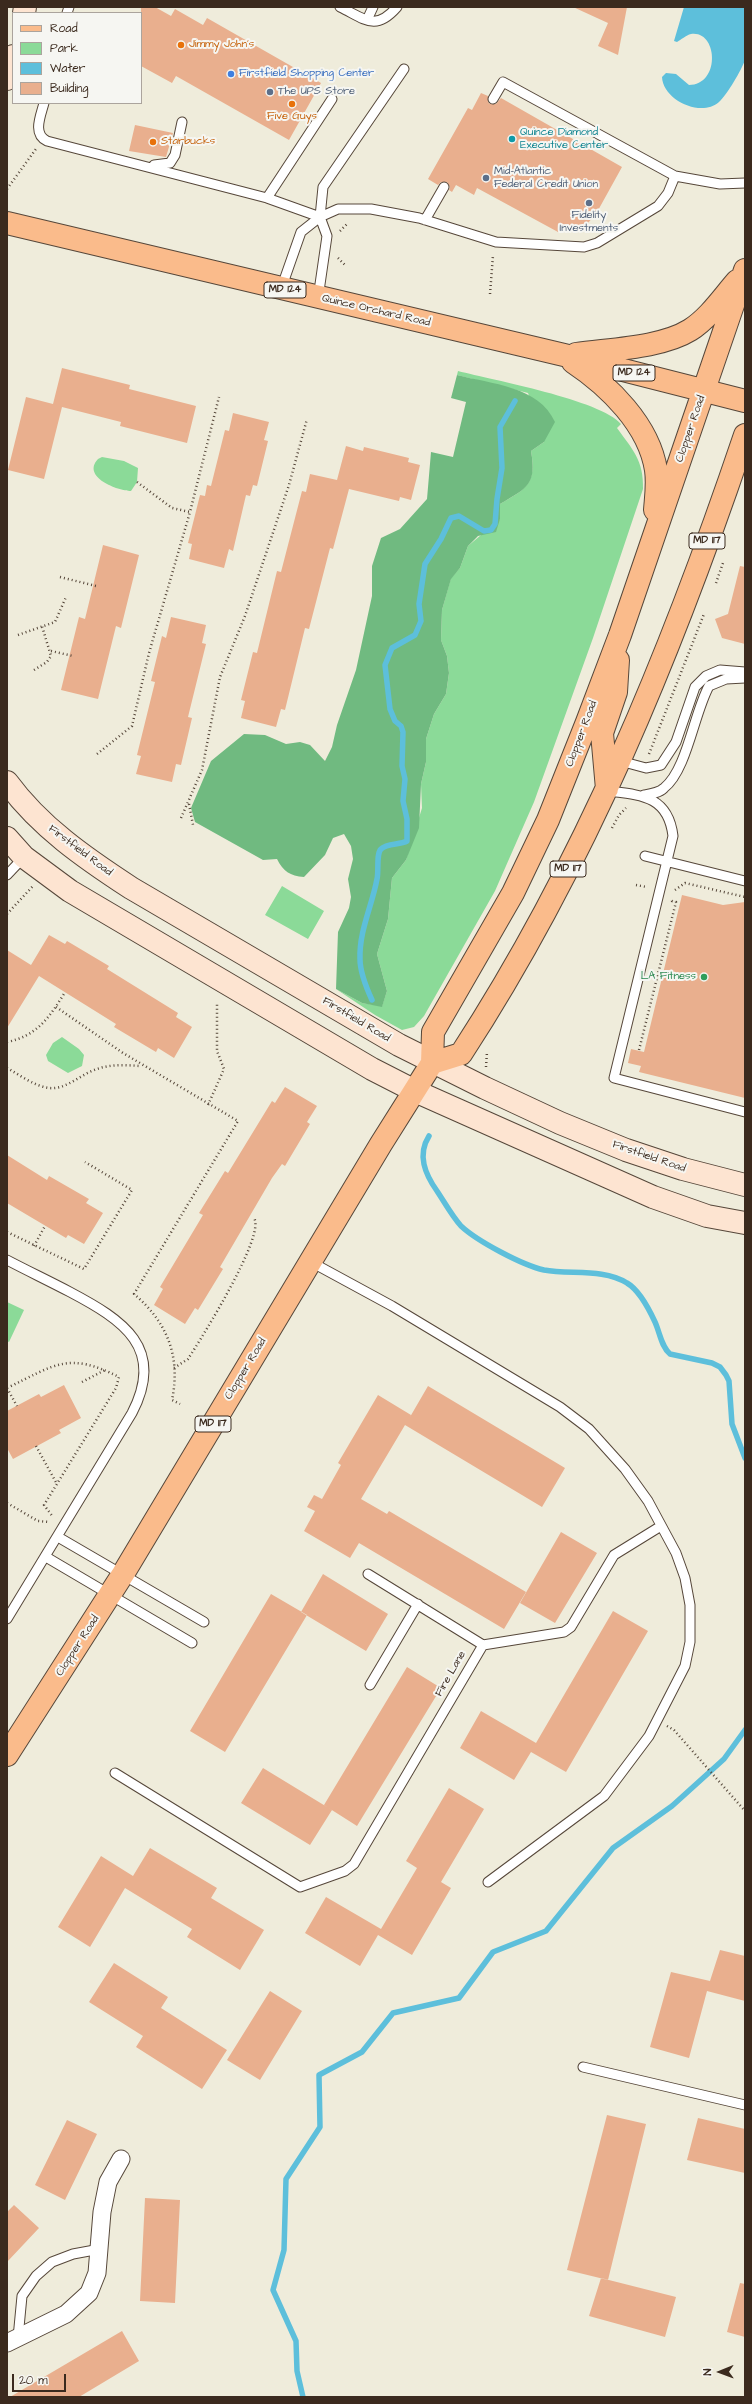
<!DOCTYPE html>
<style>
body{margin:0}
#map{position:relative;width:752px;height:2404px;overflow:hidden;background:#efecdb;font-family:"Architects Daughter",sans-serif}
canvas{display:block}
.frame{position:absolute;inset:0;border:8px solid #3b2a1e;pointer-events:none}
.legend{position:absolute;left:12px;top:12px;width:130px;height:92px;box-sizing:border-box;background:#f6f6f2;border:1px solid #aba49d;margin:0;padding:5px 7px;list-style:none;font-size:12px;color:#3b2a1e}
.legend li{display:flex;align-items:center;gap:8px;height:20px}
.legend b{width:20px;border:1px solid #aba49d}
.north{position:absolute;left:700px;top:2352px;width:40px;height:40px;-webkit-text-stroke:3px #f6f6f2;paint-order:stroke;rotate:269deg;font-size:11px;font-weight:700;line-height:16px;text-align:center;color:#3b2a1e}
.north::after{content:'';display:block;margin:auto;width:14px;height:18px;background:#3b2a1e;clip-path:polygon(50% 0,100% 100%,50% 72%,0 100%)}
.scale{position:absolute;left:12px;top:2374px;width:54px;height:18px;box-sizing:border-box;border:2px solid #3b2a1e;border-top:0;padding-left:5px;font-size:12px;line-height:14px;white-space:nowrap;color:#3b2a1e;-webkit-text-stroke:3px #f6f6f2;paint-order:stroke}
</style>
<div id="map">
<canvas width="752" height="2404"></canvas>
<div class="frame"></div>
<ul class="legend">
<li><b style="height:5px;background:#fabb8b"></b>Road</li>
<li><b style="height:11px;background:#8bda98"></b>Park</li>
<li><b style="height:11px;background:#5dbfdb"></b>Water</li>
<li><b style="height:11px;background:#e9af8e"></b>Building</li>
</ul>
<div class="north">N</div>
<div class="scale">20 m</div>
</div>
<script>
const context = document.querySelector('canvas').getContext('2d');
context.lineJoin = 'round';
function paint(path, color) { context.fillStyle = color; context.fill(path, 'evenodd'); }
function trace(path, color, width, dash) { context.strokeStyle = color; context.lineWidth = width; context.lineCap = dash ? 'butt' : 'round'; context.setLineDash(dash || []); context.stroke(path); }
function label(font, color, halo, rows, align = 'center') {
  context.font = font + ' "Architects Daughter",sans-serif'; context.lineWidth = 4; context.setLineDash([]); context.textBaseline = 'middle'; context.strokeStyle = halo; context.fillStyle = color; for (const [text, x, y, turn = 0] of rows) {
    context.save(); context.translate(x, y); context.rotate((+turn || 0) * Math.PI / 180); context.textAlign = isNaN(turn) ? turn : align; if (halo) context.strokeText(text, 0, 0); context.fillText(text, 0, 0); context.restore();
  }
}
paint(new Path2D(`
 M458 371C493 380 601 400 621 424L617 428C632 449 644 460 643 489L593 638 534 802 495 891 424 1016 414 1027 402 1030 375 1015 336 989 362 1003 382 1006 387 991 377 954 388 919 392 878 406 860 422 808 421 784 426 762V739L434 714 446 694 449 673 447 656 441 640 442 610 451 578 460 568 468 546 500 519V504C526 489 537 484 531 451L544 442 528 393 457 375Z
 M102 457 124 461 138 468 137 482 131 491C118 491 81 477 98 459Z
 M282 886 324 911 308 939 265 915Z
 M62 1037 79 1049 84 1055 82 1066 68 1073 48 1061 46 1055 53 1043Z
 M7 1302 24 1310 9 1342 7 1341Z`), '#8bda98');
paint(new Path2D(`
 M457 375C491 384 539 386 555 422L544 442 531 451C537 485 527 488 500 504V519L496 532 478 536 468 546 460 568 451 579 442 610 441 640 447 656 449 673 446 694 434 714 426 739V762L421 784 419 828 406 860 392 878 388 919 377 954 387 991 382 1007 362 1003 336 989 338 932 349 908 351 897 348 879 353 859 351 846 344 834 333 838 325 855 304 877C290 876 283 871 277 859L263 860 195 822 191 808 211 761 244 734 265 735 286 744 300 742 310 745 325 761 332 747 337 725 356 670 372 596V566L381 538 400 529 427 499 431 452 453 457 466 402 451 398Z`), '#70ba80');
paint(new Path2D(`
 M684 7H745C745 22 748 46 745 60 742 69 727 95 719 102 701 118 663 100 662 77L666 73 676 74 689 85C721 85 718 30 691 34 686 35 681 40 677 42L674 41Z`), '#5dbfdb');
trace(new Path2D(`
 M372 1000C366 987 360 973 360 959 359 931 372 906 377 879 379 871 376 854 381 849 387 843 400 845 407 841V819L403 801 405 779 402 766 403 732 401 726 395 721 390 709 385 665 392 648 415 635 421 621 419 604 425 564 441 539 451 518 459 516 484 531 491 530 495 524 497 499 502 468 500 427 515 401
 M429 1136C417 1155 425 1174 437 1191 445 1203 452 1216 461 1226 477 1241 522 1265 544 1270 570 1275 603 1268 627 1283 639 1290 649 1309 655 1322 660 1333 661 1346 670 1354L712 1363 720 1367 726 1375 729 1381 732 1424 745 1458
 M303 2397 297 2371 296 2341 273 2290 284 2250 286 2179 320 2127 319 2075 362 2052 393 2013 459 1998 493 1952 546 1931 613 1848 672 1806 724 1759 745 1730`), '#5dbfdb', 5.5);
paint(new Path2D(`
 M141 7H155L171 16 175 9 203 25 207 18 321 83 289 140 176 76 172 83 141 66Z
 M573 7H627L618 55 598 46 608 23Z
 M481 93 488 96V102L490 104H496L501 98 622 167 596 214 587 224 571 232H558L477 188 474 195 456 185 452 192 449 190 450 187 447 182H441L438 185 428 179 468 108 472 110Z
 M135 125 173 133 166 157 129 151Z
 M62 368 130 385 129 389 196 406 187 443 120 426 121 422 62 407 44 479 8 470 26 397 53 404Z
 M233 413 269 422 264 440 268 441 257 486 253 485 250 496 246 495 233 551 229 549 224 568 189 559 192 544 188 543 200 495 205 496 207 485 211 486 225 430 229 431Z
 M346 446 363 451 364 447 409 458 408 462 420 465 411 500 400 497 399 501 349 489 333 549 330 548 309 629 305 628 285 710 281 709 276 727 241 718 245 701 241 700 253 652 257 653 277 571 281 572 302 491 306 492 310 474 337 480Z
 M103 545 139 555 121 628 116 626 98 699 61 690 79 617 85 619Z
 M740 566 745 567V644L722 638 715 619 728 614Z
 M171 617 206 625 202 643 206 644 188 717 192 718 181 765 176 764 172 782 136 774 141 756 137 755 155 682 151 681 162 636 166 638Z
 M682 895 723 905 745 902V1098L639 1072 641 1066 628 1063 631 1049 644 1052Z
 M49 935 65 944 67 941 109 966 107 969 178 1013 176 1017 192 1027 174 1058 158 1048 156 1052 114 1027 116 1024 39 976 7 1028V950L31 965Z
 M285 1087 317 1106 307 1122 310 1124 285 1166 282 1164 272 1178 220 1267 223 1269 198 1310 195 1308 185 1324 154 1305 163 1289 160 1287 203 1215 199 1213 225 1171 228 1173 272 1101 275 1103Z
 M7 1155 47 1180 49 1176 89 1199 86 1203 103 1213 84 1244 68 1235 66 1238 7 1203Z
 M64 1385 81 1418 59 1430 61 1433 13 1459 7 1448V1411L39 1394 41 1397Z
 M428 1386 565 1468 542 1507 405 1425 361 1499 387 1514 389 1511 526 1592 504 1629 359 1543 350 1558 304 1531 315 1511 307 1507 314 1495 322 1499 341 1465 338 1463 378 1395 411 1415 410 1417Z
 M561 1532 597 1553 555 1623 520 1603Z
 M323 1574 388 1614 366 1651 301 1612Z
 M271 1594 307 1615 225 1752 190 1731Z
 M613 1611 648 1631 566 1772 531 1752 514 1780 460 1748 481 1711 536 1743Z
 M407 1667 441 1688 357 1826 324 1805Z
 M263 1768 332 1810 310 1845 241 1803Z
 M449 1788 484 1809 441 1882 451 1888 412 1955 378 1935 360 1966 305 1933 326 1897 381 1929 417 1868 406 1861Z
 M150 1848 217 1888 211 1898 264 1930 240 1970 187 1937 192 1929 125 1888 90 1947 58 1927 101 1856 133 1876Z
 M720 1950 745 1956V2001L707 1991 689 2058 650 2047 671 1972 710 1981 709 1984Z
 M114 1963 168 1997 161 2008 227 2050 202 2089 136 2047 143 2036 89 2002Z
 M270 1991 302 2011 260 2080 227 2060Z
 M607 2115 646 2124 608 2280 567 2270Z
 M698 2118 745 2129V2173L687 2160Z
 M67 2120 97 2134 65 2200 35 2185Z
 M145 2198 180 2200 175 2303 140 2301Z
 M14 2205 39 2228 7 2262V2212Z
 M601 2278 676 2297 665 2337 589 2316Z
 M740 2283 745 2284V2337L727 2332Z
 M122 2331 139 2361 79 2397H10Z`), '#e9af8e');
const lane = new Path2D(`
 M340 7C365 19 375 32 397 7
 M67 13 69 7
 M367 20 373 7
 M493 99 503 82 675 176 720 184 745 183
 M44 103C41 115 32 134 47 141L267 198 320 217 338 209H371L419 218 496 242 584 247 597 243 658 206 668 193 675 176
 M154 165 170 163 175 155 182 122
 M267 198 332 99
 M425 220 444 187
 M281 289 301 232 320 217
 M318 298 327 236 320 217 323 187 404 69
 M620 761 646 768 661 765 676 742 695 687 706 676 720 670 745 672
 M607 791C640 795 668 795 673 836L614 1078 745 1112
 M644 795C651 794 659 793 664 788 687 770 694 713 709 686L726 679 745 678
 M645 856 745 881
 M7 875 24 857
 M7 1260C28 1271 49 1281 70 1292 123 1320 166 1348 132 1413L7 1619
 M311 1262 392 1306 560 1407 589 1429 625 1469 648 1501 676 1553 685 1578 690 1605V1642L685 1666 649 1736 604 1796 488 1882
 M58 1537 204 1622
 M46 1557 192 1643
 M368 1574 483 1645
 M370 1685 418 1604
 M115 1773 300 1887 345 1871 354 1864 483 1645 564 1632 571 1627 614 1555 661 1526
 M583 2067 745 2105
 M18 2338 22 2296 36 2276 52 2262 73 2254 100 2249`);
const street = new Path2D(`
 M7 2343 66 2314 89 2293 97 2273 102 2212 108 2182 121 2159`);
const secondary = new Path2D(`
 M24 13 25 7
 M7 79 13 56
 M7 782C40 827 85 858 131 888L399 1045 485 1088 560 1123 626 1150 683 1169 745 1185
 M7 838 24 857 70 891 372 1069 415 1091 653 1197 707 1216 745 1223`);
const primary = new Path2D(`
 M7 223 564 355 745 401
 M576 354C610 349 661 348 690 330 709 318 723 297 737 281
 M573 362C609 386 649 425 656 470 658 484 656 497 655 510
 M607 789 602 733 616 692 618 660
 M432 1063 461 1054C586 862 672 651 745 435
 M7 1755 123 1574 381 1144 432 1063 433 1032 513 893 548 820 587 722 620 635 745 270`);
trace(lane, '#56473a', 11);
trace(street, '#56473a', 19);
trace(secondary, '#56473a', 24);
trace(primary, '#56473a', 24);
trace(new Path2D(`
 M7 189 36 149
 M340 231 348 223
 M338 258 345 265
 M490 294 493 255
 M137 482 172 508 190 512 219 397
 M60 577 96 586
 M716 583 723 563
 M18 635 55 622 66 597
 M51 651 73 656
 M34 670 47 662 51 656 42 626
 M97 754 132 726 149 653 190 512
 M649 754 704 614
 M189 804 193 825
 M181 818 202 770 220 677 245 616 289 485 307 419
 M612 828 619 815 626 808
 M636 885 647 887
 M675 890 685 883 745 897
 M7 914 33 886
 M56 1007 123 1053 238 1121 134 1294C167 1322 181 1356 172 1400L180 1404
 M7 1042C37 1036 50 1017 65 992
 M639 1050 676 902 672 901V899
 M486 1067 487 1052
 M7 1068C20 1075 34 1086 49 1088 66 1090 81 1074 97 1069 111 1064 126 1065 140 1066
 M208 1105 224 1069 217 1051V1002
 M7 1232 84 1269 132 1190 85 1162
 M34 1246 45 1226
 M174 1368 188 1359C201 1339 266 1235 254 1218
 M82 1382 105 1370
 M7 1388C55 1365 68 1351 119 1377L116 1388 44 1505 53 1517
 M7 1388 17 1406
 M36 1446 57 1484
 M7 1503 38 1521 49 1522
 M667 1726 674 1730 745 1811`), '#56473a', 2.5, [1, 3]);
trace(lane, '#fff', 9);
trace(street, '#fff', 17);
trace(secondary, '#fde4d1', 22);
trace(primary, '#fabb8b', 22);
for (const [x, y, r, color] of [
 [181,45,4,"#e8710a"],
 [231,74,4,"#3f7fe0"],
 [270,92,4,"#5c6f8a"],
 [292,104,4,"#e8710a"],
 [512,139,4,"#0f9aa8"],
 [153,142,4,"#e8710a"],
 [486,178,4,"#5c6f8a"],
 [589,203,4,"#5c6f8a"],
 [704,977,4,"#2e9e5b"]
]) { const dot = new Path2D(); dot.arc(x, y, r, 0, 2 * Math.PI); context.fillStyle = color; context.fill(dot); trace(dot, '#f6f6f2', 1.5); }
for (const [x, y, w] of [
 [285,290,42],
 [634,373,42],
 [707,541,36],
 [568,869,36],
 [213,1424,36]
]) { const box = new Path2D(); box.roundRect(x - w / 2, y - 8, w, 16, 3); context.fillStyle = '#f6f6f2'; context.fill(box); trace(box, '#3b2a1e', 1); }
label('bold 10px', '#3b2a1e', null, [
 ["MD 124",285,290],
 ["MD 124",634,373],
 ["MD 117",707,541],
 ["MD 117",568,869],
 ["MD 117",213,1424]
]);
label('11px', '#c56008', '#f6f6f2', [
 ["Jimmy John's",189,45],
 ["Five Guys",292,117,"center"],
 ["Starbucks",161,142]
], 'left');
label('11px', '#366cbe', '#f6f6f2', [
 ["Firstfield Shopping Center",239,74]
], 'left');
label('11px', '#4e5e75', '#f6f6f2', [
 ["The UPS Store",278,92],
 ["Mid-Atlantic",494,172],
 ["Federal Credit Union",494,185],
 ["Fidelity",589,216,"center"],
 ["Investments",589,229,"center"]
], 'left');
label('11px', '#0d838f', '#f6f6f2', [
 ["Quince Diamond",520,133],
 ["Executive Center",520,146]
], 'left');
label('11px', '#3b2a1e', '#f6f6f2', [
 ["Quince Orchard Road",376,311,13],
 ["Clopper Road",691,429,-71],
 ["Clopper Road",582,734,-69],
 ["Firstfield Road",80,851,37],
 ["Firstfield Road",356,1020,31],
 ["Firstfield Road",649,1157,19],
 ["Clopper Road",246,1369,-59],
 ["Clopper Road",78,1646,-57],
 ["Fire Lane",451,1674,-60]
]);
label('11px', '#27864d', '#f6f6f2', [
 ["LA Fitness",696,977]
], 'right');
</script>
